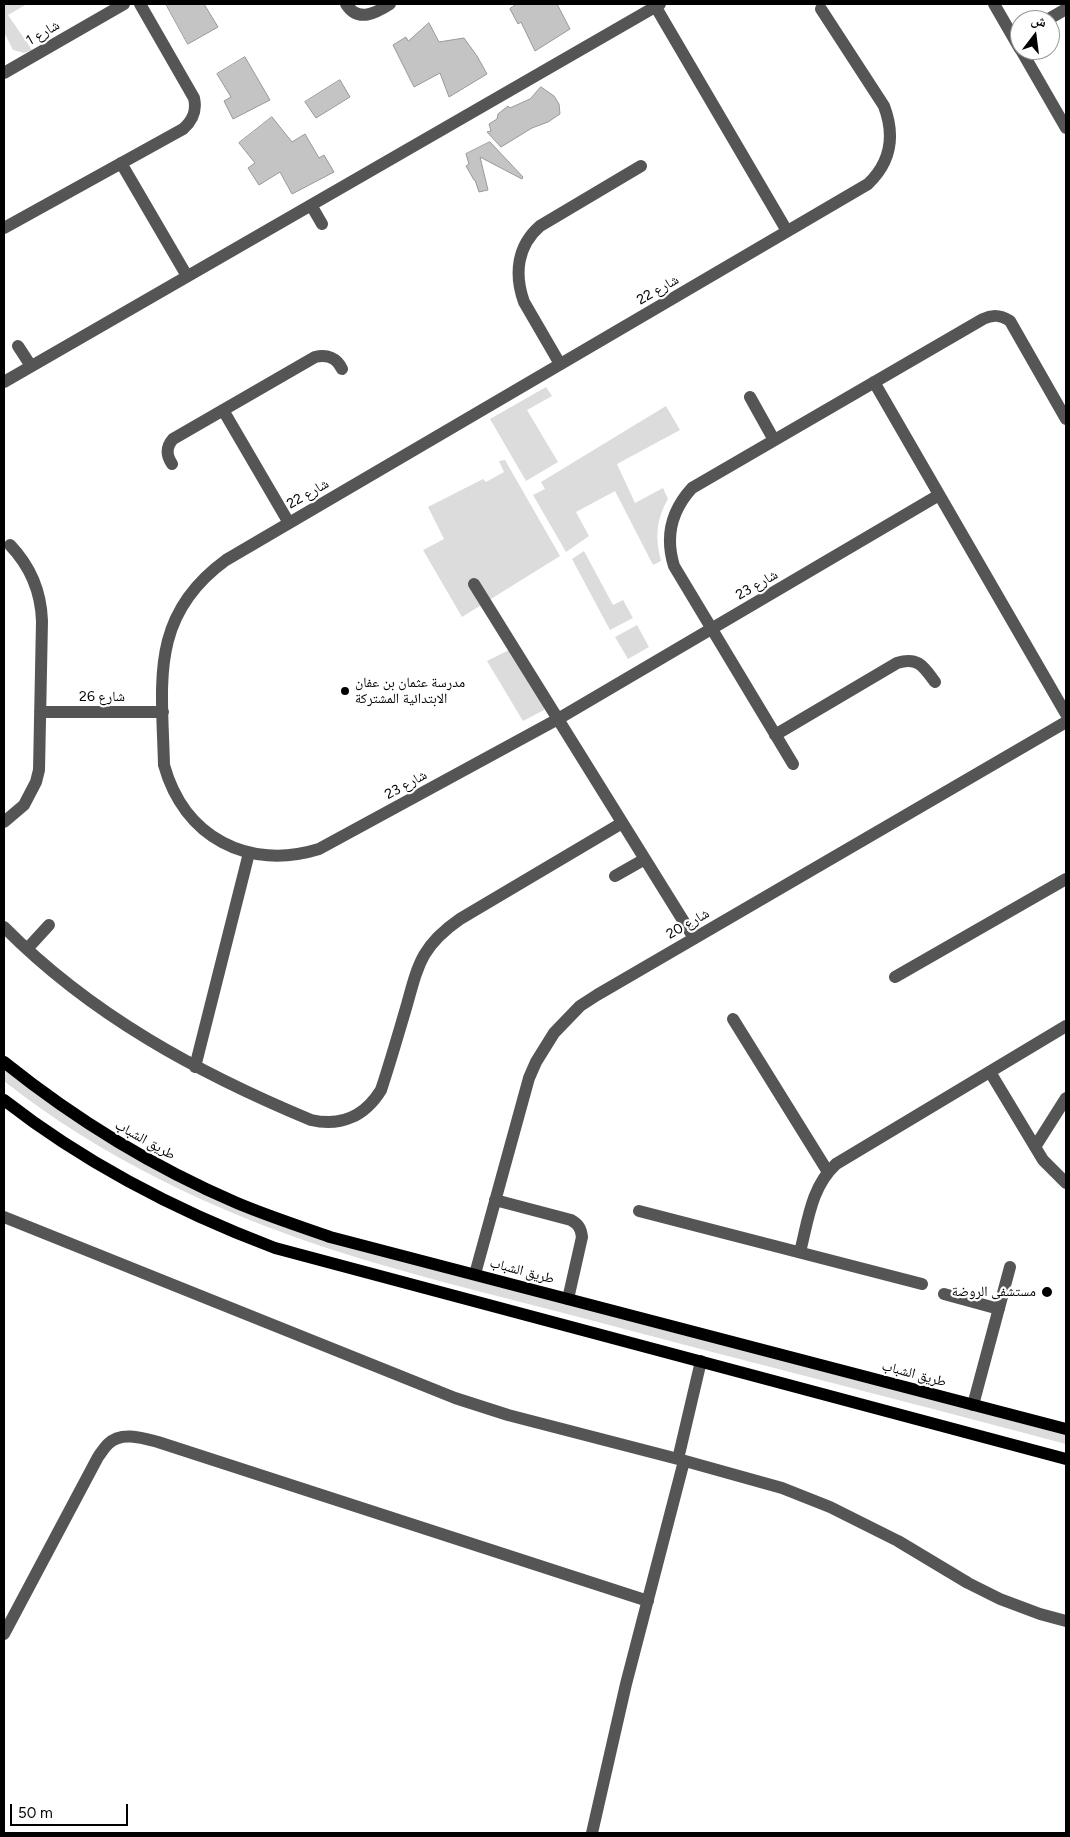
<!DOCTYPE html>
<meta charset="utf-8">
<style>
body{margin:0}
#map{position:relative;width:1070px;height:1837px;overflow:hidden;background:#fff;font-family:Figtree,"Noto Naskh Arabic",sans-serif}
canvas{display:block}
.frame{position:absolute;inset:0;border:5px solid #000;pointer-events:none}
.north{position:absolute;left:1010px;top:10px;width:50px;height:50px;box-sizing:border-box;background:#fff;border:1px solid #999;border-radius:50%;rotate:15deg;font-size:14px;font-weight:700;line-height:20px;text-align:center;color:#000}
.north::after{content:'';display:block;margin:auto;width:18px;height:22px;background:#000;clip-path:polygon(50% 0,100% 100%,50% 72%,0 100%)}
.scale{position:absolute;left:10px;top:1804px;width:118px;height:22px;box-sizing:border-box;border:2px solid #000;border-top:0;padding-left:6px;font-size:15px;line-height:18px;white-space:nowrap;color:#000;-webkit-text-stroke:4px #fff;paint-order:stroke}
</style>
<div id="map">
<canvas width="1070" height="1837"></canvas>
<div class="frame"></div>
<div class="north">ش</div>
<div class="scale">50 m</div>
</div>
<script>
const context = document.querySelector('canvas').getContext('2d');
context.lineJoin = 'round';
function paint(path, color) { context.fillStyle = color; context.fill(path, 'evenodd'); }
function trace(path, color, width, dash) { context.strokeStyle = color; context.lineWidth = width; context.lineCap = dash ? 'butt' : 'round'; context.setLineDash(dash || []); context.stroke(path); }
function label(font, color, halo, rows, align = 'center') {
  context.font = font + ' Figtree,"Noto Naskh Arabic",sans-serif'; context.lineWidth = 4.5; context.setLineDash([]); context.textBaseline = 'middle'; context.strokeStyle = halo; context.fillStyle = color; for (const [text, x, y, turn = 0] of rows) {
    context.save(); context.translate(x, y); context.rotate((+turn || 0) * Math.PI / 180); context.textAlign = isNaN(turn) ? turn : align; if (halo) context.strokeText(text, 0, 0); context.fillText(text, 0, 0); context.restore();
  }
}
paint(new Path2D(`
 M4 4H27L8 15 32 50 24 53 13 50 4 32V24L5 22 4 19Z
 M546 387 552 396 527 410 558 462 526 481 490 419Z
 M666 406 680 430 617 464 635 503 663 488 668 499C656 519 655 539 661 561L653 565 615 491 576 512 589 536 566 552 533 495 545 489 541 482Z
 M505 460 560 556 462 617 423 550 444 539 428 507 483 479 486 482 504 472 499 461Z
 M584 551 613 605 623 600 633 618 610 630 572 559Z
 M637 625 649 647 628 659 615 637Z
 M509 650 544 704V710L523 721 487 661Z
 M4 1066 56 1105 251 1210 1066 1433V1444C902 1400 736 1359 571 1315 491 1294 410 1275 330 1249 214 1211 100 1157 4 1081Z`), '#dcdcdc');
const building = new Path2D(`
 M166 4H204L218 27 188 44Z
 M517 4H557L570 29 535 51 521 22 518 24 510 9Z
 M429 23 439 42 464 38 477 56 487 74 449 97 440 73 414 87 393 45 406 37 408 41Z
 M245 57 270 100 233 119 224 101 231 97 217 74Z
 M340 80 350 97 316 118 305 102Z
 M541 87 554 96 559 104 560 114 548 122 532 128 501 147 487 132 491 131 489 124 497 119 498 114 508 106 510 108 530 99Z
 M272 117 292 142 305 134 319 158 324 155 334 172 292 194 280 172 259 185 248 168 255 163 239 143Z
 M490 142 523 177 522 179 480 157 488 190 479 192 475 180H474L466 166 469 164 466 154Z`);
paint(building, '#c4c4c4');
trace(building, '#999', 1);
trace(new Path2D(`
 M346 4C358 23 376 13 390 4
 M654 4 787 231
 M994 4 1020 49
 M821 9 884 106C895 135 891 162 868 184L226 560C149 616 162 682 164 765 184 837 248 871 319 849L558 719 939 495
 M1047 20 1066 9
 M1021 50 1066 128
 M4 73 124 4
 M121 163 187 276
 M311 205 322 224
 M4 228 183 129C193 120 197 111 194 98L140 4
 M18 346 31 366
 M560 364 524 302C514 274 517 246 540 226L641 166
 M4 382 660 4
 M874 382 1066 714
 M750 397 774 440
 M223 410 289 523
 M172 464C166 455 166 447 173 439L315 357C327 354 337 358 342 369
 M474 584 694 938
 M40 712H163
 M775 735 897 663C918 656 924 667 935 682
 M793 764 674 566C665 537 671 511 692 488L983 319C993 314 1001 315 1010 321L1066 419
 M4 822 24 805 36 782 39 770 42 621C41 591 31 567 10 545
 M615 876 645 859
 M4 927C91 1015 198 1073 311 1120 341 1127 365 1116 381 1090 390 1063 398 1035 406 1008 418 965 421 946 460 919L622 823
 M27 949 49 925
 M895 977 1066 879
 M733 1019 828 1172
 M195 1067 249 853
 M990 1072 1043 1160 1066 1183
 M1035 1147 1066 1098
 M495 1200 571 1220C578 1224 581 1228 582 1237L568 1299
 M639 1211 922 1284
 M4 1217 455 1398 508 1415 678 1459 782 1488 830 1507 898 1541 968 1583 1000 1599 1040 1614 1066 1621
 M800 1252C808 1221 811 1187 836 1164L1066 1026
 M475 1274 529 1078 536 1062 554 1033 580 1006 597 995 1066 722
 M944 1294 999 1309
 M973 1405 1010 1267
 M678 1459 701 1361
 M4 1634 98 1457C101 1453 104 1448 108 1444 121 1431 143 1438 158 1442L648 1601
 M592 1833 626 1684 684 1461`), '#555', 12);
trace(new Path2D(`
 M4 1062C75 1119 153 1167 237 1203 268 1216 299 1226 330 1237L1066 1429
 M4 1100C86 1164 177 1211 275 1248L1066 1459`), '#000', 12);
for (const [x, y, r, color] of [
 [345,691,5,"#000"],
 [1047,1292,6,"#000"]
]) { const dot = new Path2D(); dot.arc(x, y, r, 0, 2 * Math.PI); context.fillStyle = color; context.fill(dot); trace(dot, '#fff', 2); }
label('14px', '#000', '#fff', [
 ["شارع 1",43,33,-30],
 ["شارع 22",658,290,-30],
 ["شارع 22",308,494,-30],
 ["شارع 23",757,585,-30],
 ["شارع 26",102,697],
 ["شارع 23",406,785,-29],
 ["شارع 20",688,924,-30],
 ["طريق الشباب",145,1140,29],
 ["طريق الشباب",522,1271,15],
 ["طريق الشباب",914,1374,15]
]);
label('14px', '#000', '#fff', [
 ["مدرسة عثمان بن عفان",355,683],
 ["الابتدائية المشتركة",355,699],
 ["مستشفى الروضة",1036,1292,"right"]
], 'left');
</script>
